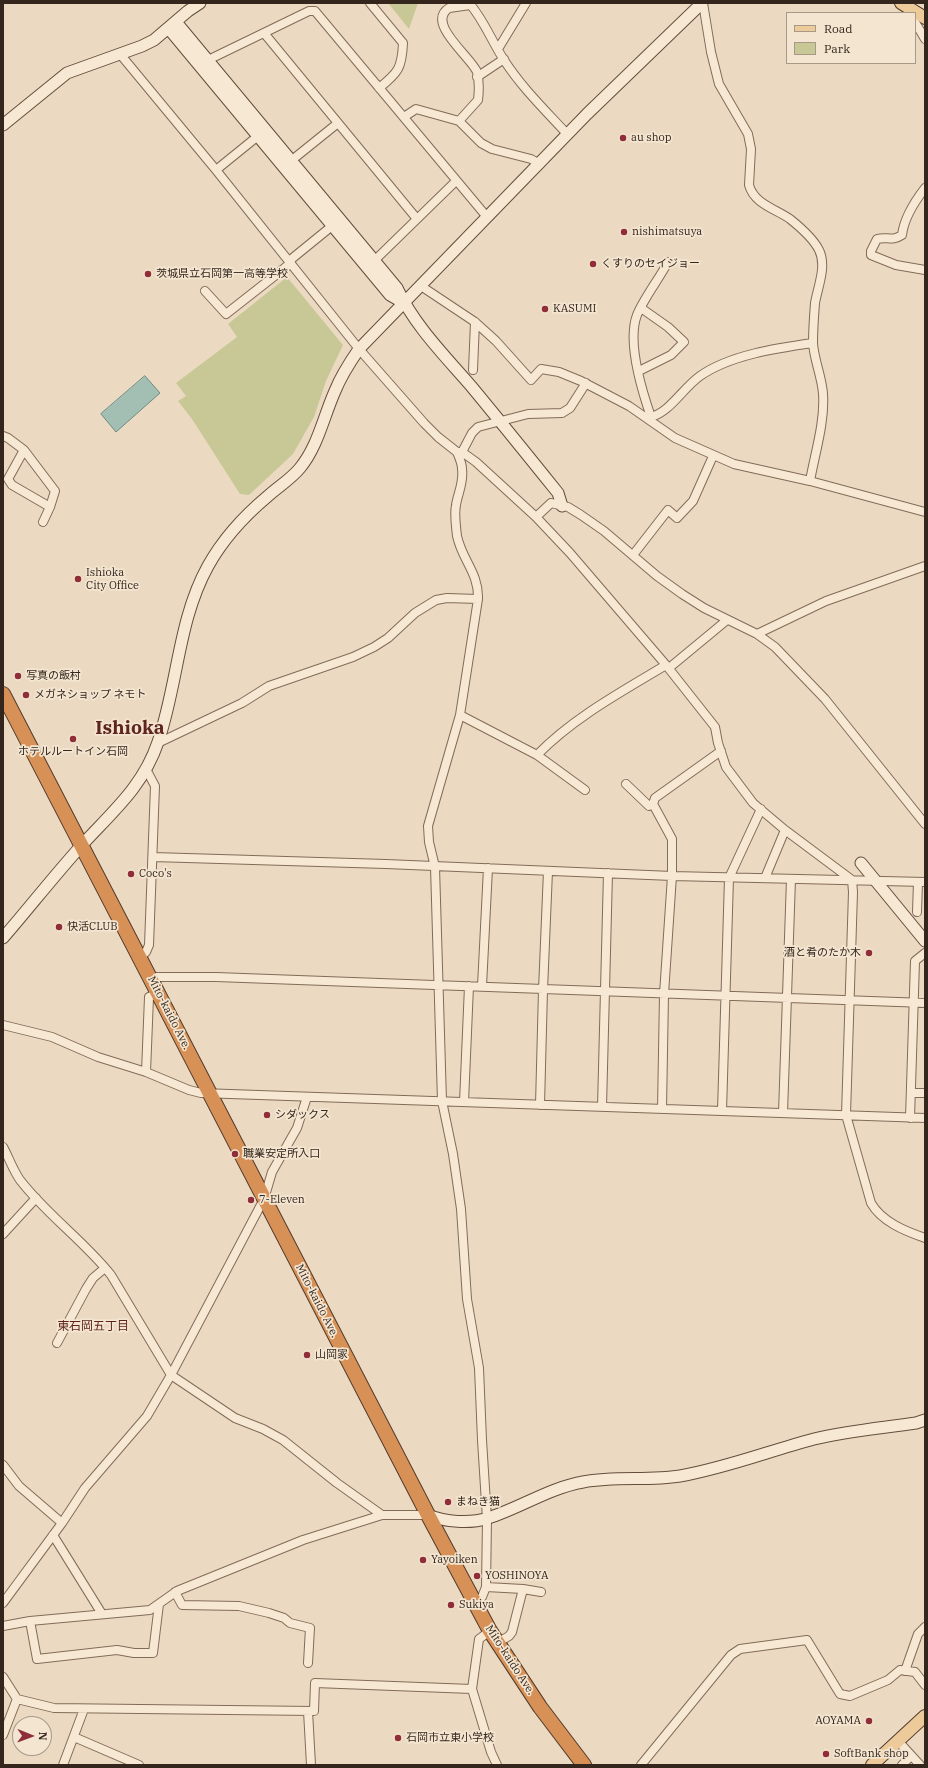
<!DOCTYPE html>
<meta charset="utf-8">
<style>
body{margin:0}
#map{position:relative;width:928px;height:1768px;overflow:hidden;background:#ebdac1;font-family:"IBM Plex Serif",serif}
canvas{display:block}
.frame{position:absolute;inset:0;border:4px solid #34261d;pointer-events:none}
.legend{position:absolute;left:786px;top:12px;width:130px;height:52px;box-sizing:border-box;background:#f3e5d0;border:1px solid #a79988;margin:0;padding:5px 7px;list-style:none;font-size:12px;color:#34261d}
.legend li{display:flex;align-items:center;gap:8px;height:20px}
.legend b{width:20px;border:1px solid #a79988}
.north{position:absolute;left:12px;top:1716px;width:40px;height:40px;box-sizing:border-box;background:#f3e5d0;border:1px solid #a79988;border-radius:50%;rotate:91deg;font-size:11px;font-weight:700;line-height:16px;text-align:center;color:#34261d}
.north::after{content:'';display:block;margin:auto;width:14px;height:18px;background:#8f2d38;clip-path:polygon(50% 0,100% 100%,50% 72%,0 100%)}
</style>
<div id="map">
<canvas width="928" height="1768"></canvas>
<div class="frame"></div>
<ul class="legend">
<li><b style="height:5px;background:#edca9a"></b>Road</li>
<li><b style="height:11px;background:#c8c896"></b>Park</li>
</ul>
<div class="north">N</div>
</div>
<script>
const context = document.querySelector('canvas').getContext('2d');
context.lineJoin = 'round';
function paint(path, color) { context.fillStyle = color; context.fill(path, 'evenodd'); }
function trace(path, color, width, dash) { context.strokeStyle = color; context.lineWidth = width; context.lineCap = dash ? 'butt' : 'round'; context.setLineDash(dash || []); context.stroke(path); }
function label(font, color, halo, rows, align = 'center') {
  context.font = font + ' "IBM Plex Serif","Noto Sans JP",serif'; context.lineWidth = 3.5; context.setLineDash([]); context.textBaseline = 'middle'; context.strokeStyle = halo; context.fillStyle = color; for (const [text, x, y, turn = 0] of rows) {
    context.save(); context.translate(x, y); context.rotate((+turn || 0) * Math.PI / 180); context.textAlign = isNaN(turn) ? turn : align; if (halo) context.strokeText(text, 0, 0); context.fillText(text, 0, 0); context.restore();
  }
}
paint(new Path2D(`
 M388 3H418L409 29Z
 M287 277 343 345 326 381 314 417 293 454 249 495 240 494 192 419 178 401 186 396 176 383 237 337 228 324Z`), '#c8c896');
const water = new Path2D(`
 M145 376 160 393 116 432 101 414Z`);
paint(water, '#a3beb3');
trace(water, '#6b8b80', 1);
const street = new Path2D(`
 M370 3 403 43C402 68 398 73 379 88
 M469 3C484 20 492 42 504 60 522 88 546 111 568 135
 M703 3 711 52 719 84 748 134 751 149 749 185C754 204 776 209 790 219 800 227 813 238 819 250 827 266 818 286 815 303 814 316 813 331 813 343 814 360 822 377 823 394 825 422 815 453 810 481
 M915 22 925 39
 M264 33 417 219
 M498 49 526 3
 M120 54 216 170 359 349 424 423 438 437 457 452H462L476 462 536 517 570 553 666 665 715 727 718 743 726 767 753 803 785 830 852 880 853 892 846 1115 871 1203C882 1222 905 1231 925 1238
 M208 60 309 11H315L487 217
 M477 77 504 59
 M404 117 416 109 459 121 481 143 492 149 531 159 540 164
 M459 121 478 100C479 92 479 80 477 72 472 58 425 23 449 8L470 5
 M292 160 338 123
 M216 170 258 136
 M925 188C915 201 904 218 902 235 891 242 888 236 877 239L871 251V255L896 265 925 270
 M289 261 332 226
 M374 261 456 181
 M421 286 475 322 496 341 531 380 541 369 559 372 581 381 629 406 675 438 734 464 810 481 925 512
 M205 291 226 314 291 263
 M473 370 475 322
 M639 371 671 355 684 342 668 327 641 308
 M651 417C670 412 683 388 700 376 730 355 777 348 813 343
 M649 419 651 417C642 391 627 341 637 315 644 298 659 279 668 262
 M3 436 8 438 24 450 8 479 12 485 50 507 43 522
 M24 450 55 491 50 507
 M457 452C459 457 462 463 462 469 464 482 458 493 456 505 454 515 456 526 457 536 462 560 479 573 478 599L460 715 428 826 429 842 435 867 442 1101 453 1154 461 1209 467 1299 479 1368 482 1440 487 1519 486 1587 482 1597 475 1604
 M462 452 472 433 478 427 528 414 562 413 570 408 586 383
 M536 517 551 503 568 507 581 515 604 531 657 576 682 594 704 608 757 634 775 647 825 699 925 824
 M633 555 668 510 677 518 693 501 713 456
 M757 634 826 601 925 566
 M669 668 727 620
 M460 715 537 755 585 790
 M158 743 242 703 269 686 353 657 374 647 388 638 415 613 436 600 447 598 478 599
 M537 755C573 718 621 692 666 665
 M626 784 649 806 653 804
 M153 857 386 864 672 876 925 882
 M765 878 785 830
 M917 912 918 882
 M140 958 146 952 149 945 155 786 146 769
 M150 977H216L925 1003
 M482 986 488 868
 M3 1025 52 1037 98 1057 146 1072 189 1090 201 1093 925 1118
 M146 1072 149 997 159 993
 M911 1093H925
 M464 1102 469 986
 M540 1105 543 990 548 871
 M602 1107 608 873
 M662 1109 664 994 672 876V839L653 804 655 798 721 751
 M722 1111 729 878 761 809
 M783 1113 791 879
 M910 1118 915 961 925 953
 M3 1147C9 1158 13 1170 20 1180 47 1215 84 1241 111 1275L171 1375 235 1418 263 1429 283 1440 337 1483 382 1515
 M3 1234 36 1198
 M57 1343 86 1289 93 1278 105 1268
 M3 1465 19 1486 62 1523
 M53 1535 102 1614
 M486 1587 523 1589 541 1592
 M175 1592 182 1605 239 1606 269 1613 284 1618 290 1623 310 1628 308 1663
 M3 1603 62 1523 85 1488 147 1416 171 1375 264 1199 272 1172 297 1128 307 1097
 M30 1621 37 1659 117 1650 134 1653H153L159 1604
 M3 1626 30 1621 150 1610 177 1591 303 1540 382 1515H428
 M490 1631 479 1639 472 1689 491 1752 497 1765
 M497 1643 509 1636 512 1632 523 1589
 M905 1671 918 1634 925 1627
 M3 1677 17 1699 54 1708 314 1711 315 1683 472 1689
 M308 1711 311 1765
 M3 1735 17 1699
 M74 1737 139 1765
 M898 1741 920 1765
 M63 1765 84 1709
 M641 1765 731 1655 740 1649 807 1640 840 1694 850 1696 888 1680 900 1670 915 1672 925 1685
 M902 1765 911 1756`);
const secondary = new Path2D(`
 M176 22 397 288C414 325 445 356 471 386 500 421 529 457 558 493L562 506
 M169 29 390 295 404 303
 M3 125 67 73 142 46 154 40 188 11 200 3
 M861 863 925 941
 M3 938C29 908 54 876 81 846 111 813 143 787 158 742 178 684 178 620 208 566 223 539 244 516 268 496 278 487 291 479 300 468 318 446 323 418 335 391 341 376 350 362 359 349L587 114 702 3
 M428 1515C445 1522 470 1524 488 1518 520 1508 549 1488 583 1482 616 1476 648 1481 680 1476 726 1468 769 1451 814 1439 847 1431 882 1428 916 1423L925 1420`);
const primary = new Path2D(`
 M901 3 925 18
 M872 1765 925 1716`);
const highway = new Path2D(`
 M3 694 428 1515 490 1631 540 1707 584 1765`);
trace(street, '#836b59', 10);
trace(secondary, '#654d3d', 13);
trace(primary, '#513b2e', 14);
trace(highway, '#513b2e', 16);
trace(street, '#f7e8d3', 8);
trace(secondary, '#f7e8d3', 11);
trace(primary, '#edca9a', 12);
trace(highway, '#d79055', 14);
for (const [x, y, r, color] of [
 [623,138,4,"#8f2d38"],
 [624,232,4,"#8f2d38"],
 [593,264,4,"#8f2d38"],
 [148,274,4,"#8f2d38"],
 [545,309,4,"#8f2d38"],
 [78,579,4,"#8f2d38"],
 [18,676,4,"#8f2d38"],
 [26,695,4,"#8f2d38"],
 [73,739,4,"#8f2d38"],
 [131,874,4,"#8f2d38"],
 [59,927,4,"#8f2d38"],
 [869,953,4,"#8f2d38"],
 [267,1115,4,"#8f2d38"],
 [235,1154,4,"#8f2d38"],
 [251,1200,4,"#8f2d38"],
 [307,1355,4,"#8f2d38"],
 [448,1502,4,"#8f2d38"],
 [423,1560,4,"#8f2d38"],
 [477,1576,4,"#8f2d38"],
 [451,1605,4,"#8f2d38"],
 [869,1721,4,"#8f2d38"],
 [398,1738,4,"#8f2d38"],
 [826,1754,4,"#8f2d38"]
]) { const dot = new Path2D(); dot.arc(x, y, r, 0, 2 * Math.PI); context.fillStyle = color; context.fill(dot); trace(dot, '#f3e5d0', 1.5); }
label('11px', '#34261d', '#f3e5d0', [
 ["au shop",631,138],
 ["nishimatsuya",632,232],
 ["くすりのセイジョー",601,264],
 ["茨城県立石岡第一高等学校",156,274],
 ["KASUMI",553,309],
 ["Ishioka",86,573],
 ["City Office",86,586],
 ["写真の飯村",26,676],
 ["メガネショップ ネモト",34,695],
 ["ホテルルートイン石岡",73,752,"center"],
 ["Coco's",139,874],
 ["快活CLUB",67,927],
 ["酒と肴のたか木",861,953,"right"],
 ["シダックス",275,1115],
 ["職業安定所入口",243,1154],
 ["7-Eleven",259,1200],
 ["山岡家",315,1355],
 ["まねき猫",456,1502],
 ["Yayoiken",431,1560],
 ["YOSHINOYA",485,1576],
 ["Sukiya",459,1605],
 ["AOYAMA",861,1721,"right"],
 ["石岡市立東小学校",406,1738],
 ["SoftBank shop",834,1754]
], 'left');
label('11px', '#34261d', '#f3e5d0', [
 ["Mito-kaido Ave.",169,1013,63],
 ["Mito-kaido Ave.",317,1301,63],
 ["Mito-kaido Ave.",510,1660,57]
]);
label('12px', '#5e251f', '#f3e5d0', [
 ["東石岡五丁目",93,1327]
]);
label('bold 19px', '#5e251f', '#f3e5d0', [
 ["Ishioka",130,729]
]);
</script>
